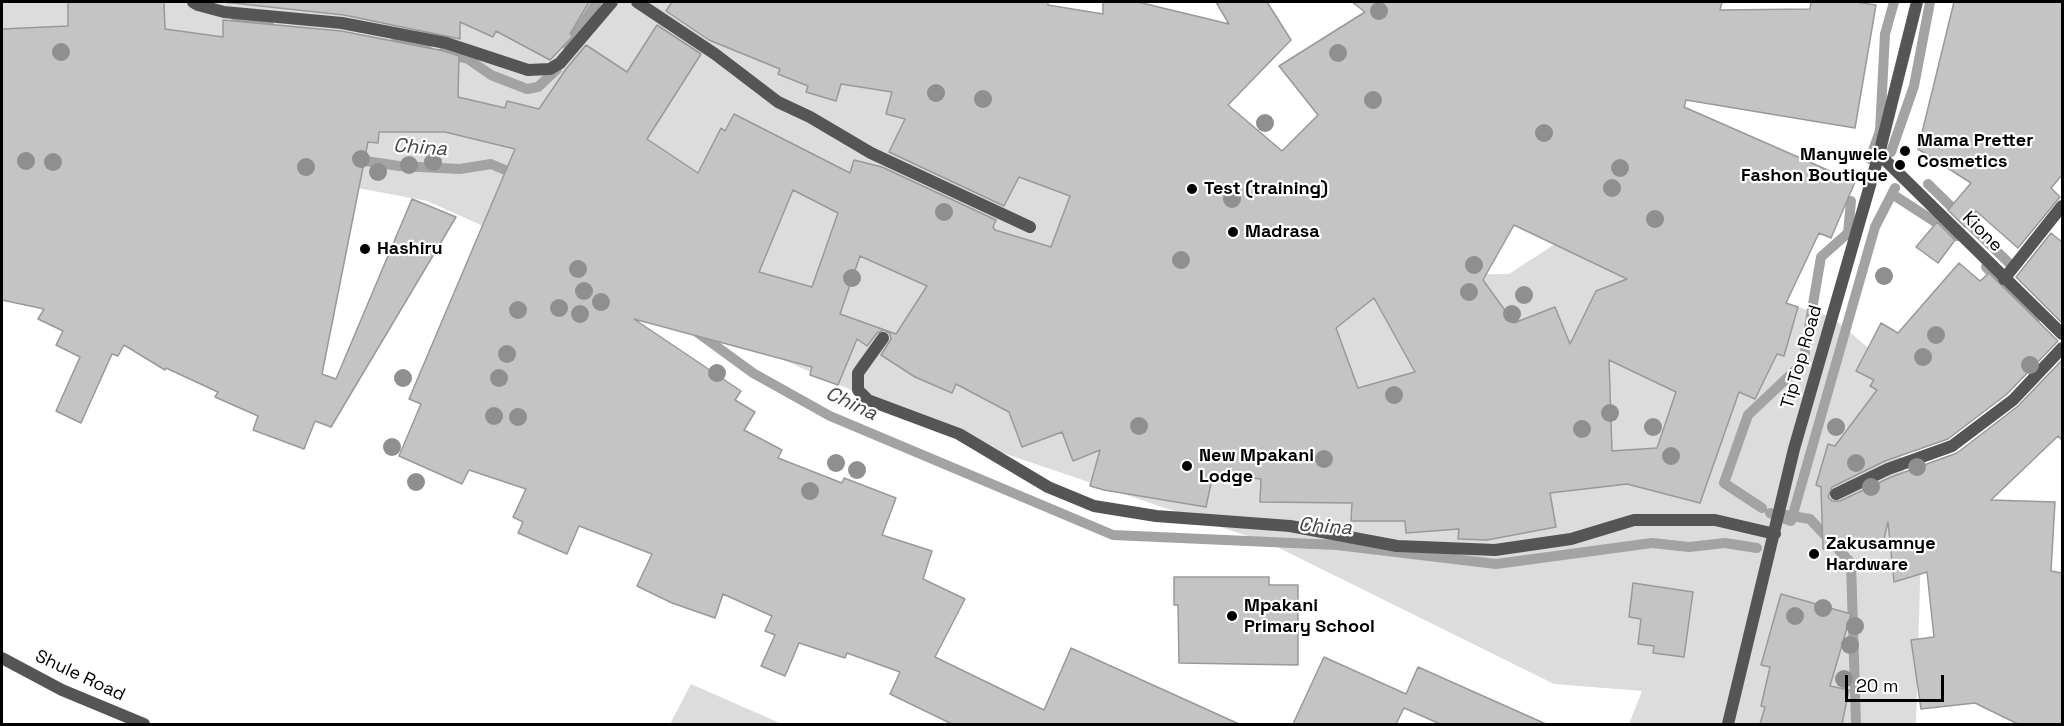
<!DOCTYPE html>
<style>
body{margin:0}
#map{position:relative;width:2064px;height:726px;overflow:hidden;background:#fff;font-family:"Space Grotesk",sans-serif}
canvas{display:block}
.frame{position:absolute;inset:0;border:3px solid #000;pointer-events:none}
.scale{position:absolute;left:1845px;top:675px;width:99px;height:27px;box-sizing:border-box;border:3px solid #000;border-top:0;padding-left:8px;font-size:18px;line-height:21px;white-space:nowrap;color:#000;-webkit-text-stroke:4px #fff;paint-order:stroke}
</style>
<div id="map">
<canvas width="2064" height="726"></canvas>
<div class="frame"></div>
<div class="scale">20 m</div>
</div>
<script>
const context = document.querySelector('canvas').getContext('2d');
context.lineJoin = 'round';
function paint(path, color) { context.fillStyle = color; context.fill(path, 'evenodd'); }
function trace(path, color, width, dash) { context.strokeStyle = color; context.lineWidth = width; context.lineCap = dash ? 'butt' : 'round'; context.setLineDash(dash || []); context.stroke(path); }
function label(font, color, halo, rows, align = 'center') {
  context.font = font + ' "Space Grotesk",sans-serif'; context.lineWidth = 4.5; context.setLineDash([]); context.textBaseline = 'middle'; context.strokeStyle = halo; context.fillStyle = color; for (const [text, x, y, turn = 0] of rows) {
    context.save(); context.translate(x, y); context.rotate((+turn || 0) * Math.PI / 180); context.textAlign = isNaN(turn) ? turn : align; if (halo) context.strokeText(text, 0, 0); context.fillText(text, 0, 0); context.restore();
  }
}
paint(new Path2D(`
 M2 2H899L965 79 1432 275 1509 274 1555 244 1449 148 1365 2H1533L1727 286 1832 317 1879 357 1921 549 1916 724H1629L1642 691 1554 684 1271 544 956 437 427 201 251 168 32 182 2 174Z
 M691 684 782 724H670Z`), '#dcdcdc');
trace(new Path2D(`
 M235 16 269 25
 M393 44H410L427 50
 M568 46 597 2
 M442 53 468 59 491 75 527 89 538 87 557 69
 M1891 152 1914 86 1930 2
 M352 159 399 166 460 169 491 164 519 176
 M1870 159 1880 131 1885 34 1894 2
 M1928 184 2010 264
 M1892 194 1957 236
 M1986 267 2035 319
 M694 330 753 373 830 416 1113 535 1337 545 1496 564 1652 543 1689 547 1725 543 1757 548
 M1762 508 1724 483 1748 415 1803 363 1821 257 1848 233 1851 201
 M1770 513 1791 521 1875 227 1895 188
 M1786 515 1810 519 1851 563 1856 724`), '#a3a3a3', 10);
const building = new Path2D(`
 M68 2H164L165 29 223 37V20L341 31 444 51 459 56 458 97 505 108 507 101 539 109 566 69 586 45 627 72 657 25 701 54 647 139 698 173 721 128 725 131 734 114 850 173 854 160 882 167 996 220 993 227 995 230 1051 247 1070 196 1019 177 1004 206 889 152 905 119 886 114 892 92 841 84 836 101 806 92 808 86 778 74 780 69 709 40 666 11 672 2H1048V5L1103 14V2H1138L1229 24 1216 2H1267L1291 40 1228 105 1282 151 1318 115 1279 66 1365 12 1352 2H1722L1720 10 1810 9 1811 2H1855L1876 5 1855 128 1686 100 1684 107 1855 182 1831 238 1819 233 1786 303 1798 307 1784 356 1777 354 1755 399 1739 392 1700 503 1627 484 1550 493 1556 527 1487 540 1458 539 1459 529 1406 533 1405 521H1351L1352 503 1260 502 1261 479 1213 474 1206 507 1104 490 1090 486 1100 450 1073 461 1062 432 1022 447 1009 412 956 384 952 393 915 377 881 355 891 339 890 334 884 330 877 333 867 346 857 339 838 385 810 375 812 367 634 319 741 391 735 400 755 412 744 430 782 450 778 458 842 483 844 478 896 498 882 535 932 551 923 579 965 599 935 657 1044 710 1071 648 1239 724H952L890 694 900 672 847 653 845 658 799 643 785 676 761 666 775 635 765 631 772 616 723 594 715 618 672 603 637 586 652 554 579 526 567 554 518 533 523 522 513 517 526 489 469 470 462 484 399 456 421 404 409 399 515 149 445 132H379L378 143 368 142 322 374 336 379 412 199 456 217 331 427 315 421 304 449 253 430 258 416 215 397 218 392 166 368 165 370 124 345 118 356 112 354 81 423 56 411 80 357 56 345 63 331 38 319 44 309 2 300V29L68 26ZM793 190 838 213 812 287 759 272ZM1514 225 1627 279 1596 291 1570 344 1555 307 1514 323 1483 280ZM860 256 927 286 896 334 840 314ZM1374 298 1415 372 1358 388 1336 328ZM1609 360 1676 392 1657 448 1612 451Z
 M223 2H589L570 34 573 36 550 60 496 31 493 37 460 22V39L344 15Z
 M1954 2H2062V175L2051 188 2060 197 2018 248 1976 211 1965 227 1948 210 1971 183 1918 149Z
 M1937 222 1955 240 1938 263 1916 247Z
 M2051 233 2062 242V323L2016 277Z
 M1959 263 1980 281 1989 273 2058 341 2007 394 1948 439 1885 461 1832 487 1828 497 1832 501H1840L1891 477 1957 453 2018 406 2062 360V440L2058 436 1991 500 2055 502 2051 571 2062 573V724H2018L1975 703 1921 709 1911 640 1934 637 1927 572 1894 582 1888 522 1882 547 1823 549 1821 487 1816 485 1828 444 1835 446 1877 390 1870 386 1874 380 1856 371 1881 323 1898 333Z
 M1174 577H1269V585H1298V665L1179 663 1178 605H1174Z
 M1633 583 1693 592 1684 657 1653 653 1654 646 1638 644 1641 619 1629 617Z
 M1781 594 1851 614 1830 686 1849 690 1842 724H1760L1765 707 1761 706 1770 667 1761 665Z
 M1324 657 1406 694 1418 667 1546 724H1440L1404 708 1396 724H1293Z`);
paint(building, '#c4c4c4');
trace(building, '#999', 1.5);
trace(new Path2D(`
 M193 2 198 5 224 12 342 23 446 43 528 70 550 69 560 63 612 2
 M637 2 715 54 778 102 810 117 871 153 1030 227
 M1879 154 2062 334
 M2004 279 2062 206
 M883 338 858 373V390L868 400 959 434 1048 487 1094 506 1156 516 1290 526 1397 546 1495 550 1571 539 1634 520H1715L1775 534
 M1836 494 1888 469 1952 446 2013 400 2062 348
 M2 658 62 690 144 724
 M1728 724 1794 449 1879 154 1917 2`), '#555', 12);
context.fillStyle = '#8f8f8f';
for (const [x, y] of [
 [1379,11],
 [61,52],
 [1338,53],
 [936,93],
 [983,99],
 [1373,100],
 [1265,123],
 [1544,133],
 [361,159],
 [26,161],
 [53,162],
 [433,162],
 [409,165],
 [306,167],
 [1620,168],
 [378,172],
 [1612,188],
 [1232,199],
 [944,212],
 [1655,219],
 [1181,260],
 [1474,265],
 [578,269],
 [1884,276],
 [852,278],
 [584,291],
 [1469,292],
 [1524,295],
 [601,302],
 [559,308],
 [518,310],
 [580,314],
 [1512,314],
 [1936,335],
 [507,354],
 [1923,357],
 [2030,365],
 [717,373],
 [403,378],
 [499,378],
 [1394,395],
 [1610,413],
 [494,416],
 [518,417],
 [1139,426],
 [1653,427],
 [1836,427],
 [1582,429],
 [392,447],
 [1671,456],
 [1324,459],
 [836,463],
 [1856,463],
 [1917,467],
 [857,470],
 [416,482],
 [1871,487],
 [810,491],
 [1823,608],
 [1795,616],
 [1855,626],
 [1850,645],
 [1844,679]
]) { context.beginPath(); context.arc(x, y, 9, 0, 2 * Math.PI); context.fill(); }
for (const [x, y, r, color] of [
 [1905,151,6,"#000"],
 [1900,165,6,"#000"],
 [1192,189,6,"#000"],
 [1233,232,6,"#000"],
 [365,249,6,"#000"],
 [1187,466,6,"#000"],
 [1814,554,6,"#000"],
 [1232,616,6,"#000"]
]) { const dot = new Path2D(); dot.arc(x, y, r, 0, 2 * Math.PI); context.fillStyle = color; context.fill(dot); trace(dot, '#fff', 2); }
label('bold 18px', '#000', '#fff', [
 ["Mama Pretter",1917,141],
 ["Cosmetics",1917,162],
 ["Manywele",1888,155,"right"],
 ["Fashon Boutique",1888,176,"right"],
 ["Test (training)",1204,189],
 ["Madrasa",1245,232],
 ["Hashiru",377,249],
 ["New Mpakani",1199,456],
 ["Lodge",1199,477],
 ["Zakusamnye",1826,544],
 ["Hardware",1826,565],
 ["Mpakani",1244,606],
 ["Primary School",1244,627]
], 'left');
label('18px', '#000', '#fff', [
 ["Kione",1982,232,45],
 ["TipTop Road",1802,357,-74],
 ["Shule Road",80,676,25]
]);
label('italic 20px', '#444', '#fff', [
 ["China",420,148,4],
 ["China",851,404,25],
 ["China",1325,527,4]
]);
</script>
